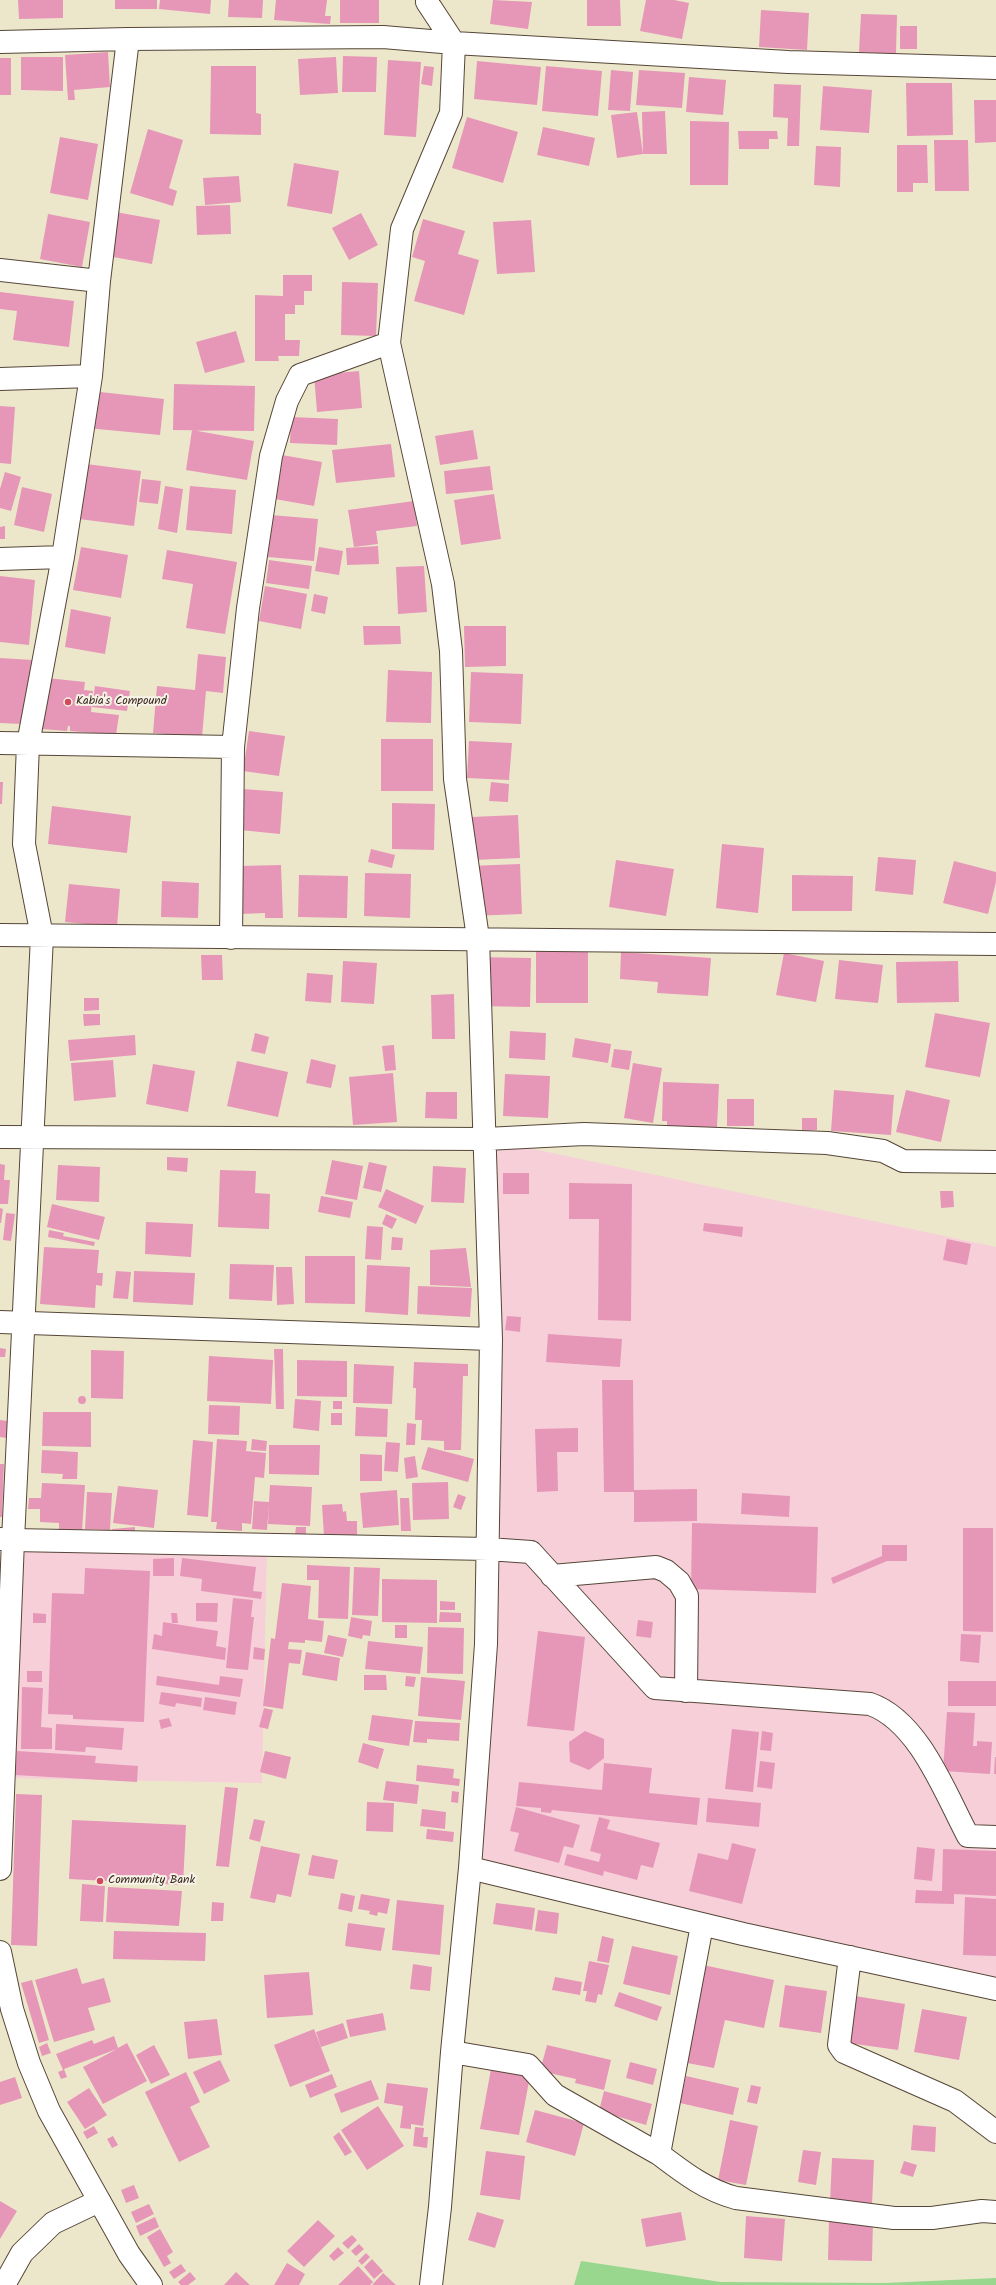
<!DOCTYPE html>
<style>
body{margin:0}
canvas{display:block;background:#ece7cb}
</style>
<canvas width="996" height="2285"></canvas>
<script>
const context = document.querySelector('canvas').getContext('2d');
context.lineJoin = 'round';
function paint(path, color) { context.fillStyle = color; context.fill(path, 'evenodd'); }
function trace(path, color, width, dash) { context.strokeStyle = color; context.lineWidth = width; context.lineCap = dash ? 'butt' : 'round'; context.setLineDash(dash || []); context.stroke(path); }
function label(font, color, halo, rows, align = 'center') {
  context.font = font + ' Kalam,sans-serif'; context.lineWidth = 4; context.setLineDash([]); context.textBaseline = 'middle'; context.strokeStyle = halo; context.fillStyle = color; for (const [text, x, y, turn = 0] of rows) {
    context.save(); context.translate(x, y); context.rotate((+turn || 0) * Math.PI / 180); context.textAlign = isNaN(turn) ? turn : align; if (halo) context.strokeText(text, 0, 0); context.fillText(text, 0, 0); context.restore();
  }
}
paint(new Path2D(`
 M486 1139 996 1247V1989L470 1868Z
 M13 1540 267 1545 262 1783 4 1778Z`), '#f6cfd9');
paint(new Path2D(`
 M581 2261 721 2282 885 2283 996 2278V2285H574Z`), '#98d78d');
paint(new Path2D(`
 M18 0H63V18L19 19Z
 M115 0H157V9H115Z
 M160 0H211L210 14 159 9Z
 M229 0H263L262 18 228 17Z
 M276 0H327L325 16H331L330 24 274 20Z
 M340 0H379V23H340Z
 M493 0 532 2 528 29 490 24Z
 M587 0H620L621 26H587Z
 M646 0H674L689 3 682 39 640 31Z
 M761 10 809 13 807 50 759 47Z
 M861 14 897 15 896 54 859 52Z
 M900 26H917V49H900Z
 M108 52 110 87 74 90 75 100H68L65 55Z
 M343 56 377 57 376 92H342Z
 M21 57H63V91L21 90Z
 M336 57 338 93 300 95 298 59Z
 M0 58H11V95H0Z
 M388 60 421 62 416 137 384 135Z
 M477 61 541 67 537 105 474 99Z
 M211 66H256V113L261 114V135L210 134Z
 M424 66 434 67 432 86 421 84Z
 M546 66 602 71 598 116 542 111Z
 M611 70 633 72 630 111 608 110Z
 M639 70 685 73 682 108 636 105Z
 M689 77 726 80 723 115 686 112Z
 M906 83H952L953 135 907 136Z
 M774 84 801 85 799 146H787L788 118 773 117Z
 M823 86 872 90 869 133 820 130Z
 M974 100H996V142L975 143Z
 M665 111 667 154H643L642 112Z
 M637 112 643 154 617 158 611 115Z
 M467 117 518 132 503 183 452 168Z
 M690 121 729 122 728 185H690Z
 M543 127 595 138 589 166 537 155Z
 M148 129 183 140 169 188 177 191 173 206 130 193Z
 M738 131H777L778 139H769V149H739Z
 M60 137 98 144 88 200 50 193Z
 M934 140H968L969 191H935Z
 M897 145H927L928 183H913V192H897Z
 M816 146 841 147 840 187 814 185Z
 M294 163 339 171 332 214 287 206Z
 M239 176 241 202 205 205 203 178Z
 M230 205 231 234 197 235 196 206Z
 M110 211 160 220 152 264 102 255Z
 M361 213 378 245 349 260 332 228Z
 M48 214 90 222 82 267 40 259Z
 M423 219 465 231 458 254 479 260 464 315 414 301 425 261 412 257Z
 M531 220 535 272 497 274 493 222Z
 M283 275H312V291H304V305H295V314H285V340H300L299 356H278L279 361H255V295L283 296Z
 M342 282 378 283 376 336 341 335Z
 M0 292 74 301 69 347 13 340 17 311 0 309Z
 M236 331 245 362 205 373 196 342Z
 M359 371 362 408 317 412 314 375Z
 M174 384 255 386 254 431 173 430Z
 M91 391 164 399 160 435 87 428Z
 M0 406 15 407 11 464 0 463Z
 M291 417 338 419 337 445 290 443Z
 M192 430 254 441 247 480 186 470Z
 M473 430 478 459 440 465 435 436Z
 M391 444 395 477 336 483 332 450Z
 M282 455 322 462 314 506 275 499Z
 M86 464 141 471 134 526 79 519Z
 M490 466 493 490 446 494 444 471Z
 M5 472 21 477 11 511 0 508V489Z
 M142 479 161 481 158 504 139 502Z
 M165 486 183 489 177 533 158 529Z
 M190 486 236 490 232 534 186 530Z
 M22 487 52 494 44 532 14 525Z
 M494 494 501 539 461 545 454 500Z
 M414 501 417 526 376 531 378 544 354 547 348 510Z
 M271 515 318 519 314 561 268 557Z
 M5 526V539H0V527Z
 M378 546 379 564 347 565 346 548Z
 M81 547 128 555 121 598 73 590Z
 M319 547 343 551 339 575 315 571Z
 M167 550 237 562 225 634 186 628 193 584 162 579Z
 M269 560 312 566 309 589 266 583Z
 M424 566 427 612 398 614 396 567Z
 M0 576 35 580 29 645 0 642Z
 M265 586 307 594 301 629 259 621Z
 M314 594 328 597 325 614 311 611Z
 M71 609 111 617 105 654 65 647Z
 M363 626H400L401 644 364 645Z
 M464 626H506V666L465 667Z
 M198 654 226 657 223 693 206 691 202 737 153 733 157 686 195 690Z
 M0 658 33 660 22 724 0 723Z
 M388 670 432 672 431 723 386 722Z
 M471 672 523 674 521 724 469 722Z
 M47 678 85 682 84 690 93 691 91 712 119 715 116 735 70 731V726H68L67 731 42 729Z
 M95 686 130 691 127 711 92 707Z
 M249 731 285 736 279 776 243 771Z
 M381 739H433V791H381Z
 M469 741 512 743 509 780 467 778Z
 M0 782H3L2 804H0Z
 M491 782 509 784 508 802 489 801Z
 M243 789 283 792 280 834 240 830Z
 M392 803 435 804 434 850 392 849Z
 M52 806 131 816 127 853 48 844Z
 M518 815 520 858 473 860 471 817Z
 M722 844 764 848 758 913 716 908Z
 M371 849 395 855 392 868 368 862Z
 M878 857 916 860 913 895 875 891Z
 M616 860 674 869 666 916 609 907Z
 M954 861 996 872V882L988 914 943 903Z
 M520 864 522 914 471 916 469 866Z
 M281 865 283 918H265V913L241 914 239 866Z
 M365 873 411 874 410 918 364 916Z
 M299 875 348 876 347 918 298 917Z
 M792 875 853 876 852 911H792Z
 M162 881 199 883 198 918 161 917Z
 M69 884 120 889 117 927 65 922Z
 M536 950H588V1003H536Z
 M621 952 711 958 708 996 657 993 658 982 620 979Z
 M784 953 824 961 816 1002 776 995Z
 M201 955H222L223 980H202Z
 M475 957 531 958 530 1007 474 1006Z
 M839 960 883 965 878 1003 835 999Z
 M343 961 377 963 374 1004 341 1002Z
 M958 961 959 1002 897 1003 896 962Z
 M307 973 333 975 331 1003 305 1001Z
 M454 994 455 1039H432L431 995Z
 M84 998H99V1010L84 1011Z
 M935 1013 990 1023 980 1077 925 1067Z
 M83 1014H100V1025L84 1026Z
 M510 1031 546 1033 545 1060 509 1058Z
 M255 1033 269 1037 265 1054 251 1051Z
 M135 1035 136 1055 70 1061 68 1040Z
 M575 1038 611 1044 608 1063 572 1057Z
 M394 1045 396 1070 385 1071 382 1046Z
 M614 1049 632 1051 629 1070 611 1067Z
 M311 1059 336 1065 331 1088 306 1083Z
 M113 1060 116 1097 74 1101 71 1063Z
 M237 1061 288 1072 278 1117 227 1106Z
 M633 1063 662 1068 653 1123 624 1118Z
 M153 1064 195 1071 188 1112 146 1104Z
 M393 1073 397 1122 353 1125 349 1077Z
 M505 1074 550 1076 548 1118 503 1116Z
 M663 1082 719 1084 717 1128 667 1126V1121H662Z
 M834 1090 894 1095 891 1135 831 1131Z
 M906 1090 950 1100 941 1142 896 1132Z
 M426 1092H457V1119L425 1118Z
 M727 1099H754V1126H727Z
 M802 1118H817V1130L802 1131Z
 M167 1157 188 1158 187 1172 167 1170Z
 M332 1160 363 1166 357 1200 325 1194Z
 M369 1162 387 1166 381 1192 363 1188Z
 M0 1164 5 1165 4 1180H10L8 1204H0Z
 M58 1165 100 1167 99 1202 56 1200Z
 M433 1166 466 1168 464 1203 431 1202Z
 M220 1170 256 1171 255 1193 270 1194 269 1229 218 1227Z
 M503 1173H529V1194H503Z
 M569 1183 632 1184 631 1321 598 1320 599 1219H569Z
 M386 1189 424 1206 416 1224 378 1207Z
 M940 1191H953L954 1207 941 1208Z
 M321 1196 353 1202 350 1218 318 1212Z
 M52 1204 105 1217 99 1240 47 1227Z
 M0 1208 3 1209 1 1223H0Z
 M6 1213 15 1214 11 1241 3 1240Z
 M386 1214 397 1219 392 1229 382 1224Z
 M146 1222 193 1224 191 1257 145 1254Z
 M704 1223 743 1227 742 1237 703 1231Z
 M367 1226 383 1227 381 1260 365 1259Z
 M49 1230 64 1233 63 1236 95 1242 94 1246 48 1237Z
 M392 1237 403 1238 402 1250H391Z
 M947 1239 971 1244 967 1265 943 1260Z
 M44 1247 99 1250 97 1273H103L102 1286 96 1285 95 1308 40 1304Z
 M466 1248 471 1287 430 1285V1250Z
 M305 1256H355V1304L305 1303Z
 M230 1264 274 1265 272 1301 229 1299Z
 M367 1265 410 1267 408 1315 365 1312Z
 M276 1267H292L294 1304 277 1305Z
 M116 1271 131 1272 128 1299 113 1298Z
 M134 1271 195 1273 193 1305 133 1302Z
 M418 1286 472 1288 470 1317 417 1314Z
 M507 1316 521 1317 520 1332 505 1330Z
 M548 1334 622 1339 620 1367 546 1362Z
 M0 1348 6 1349 5 1357H0Z
 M274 1349H283L284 1409H276Z
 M91 1350 124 1351 123 1399 91 1398Z
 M209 1356 273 1360 271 1404 207 1401Z
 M297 1360 347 1361V1397L297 1396Z
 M414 1362 468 1364V1376H463L461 1450H444V1441L421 1440 422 1420H415L416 1388H413Z
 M354 1364 394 1366 392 1404 353 1403Z
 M602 1380H633L634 1490 697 1489V1521L634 1522V1492H604Z
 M78 1400a4 4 0 1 1 8 0a4 4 0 1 1-8 0Z
 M295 1399 321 1401 319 1431 293 1428Z
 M333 1401H342V1409H333Z
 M209 1405 240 1406 239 1435 208 1434Z
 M356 1407 388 1409 387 1437 355 1436Z
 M43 1412H91V1447L42 1446Z
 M331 1413H342V1425H331Z
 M0 1420 8 1421 6 1438 0 1437Z
 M407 1423 416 1424 415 1445H406Z
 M578 1428V1452H557L558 1491 537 1492 535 1429Z
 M217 1439 247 1441 246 1451 266 1453 264 1478 255 1477 251 1524 242 1523V1531L216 1529 217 1522H211Z
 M252 1439 267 1441 266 1451 251 1450Z
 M193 1440 213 1442 208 1517 187 1515Z
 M386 1442 400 1443 398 1472 384 1471Z
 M269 1445H320L319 1475 269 1474Z
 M428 1447 474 1459 468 1482 421 1469Z
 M42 1450 78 1452 77 1479H62L63 1474 41 1473Z
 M360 1454 382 1455V1481H360Z
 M415 1456 418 1477 406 1479 404 1458Z
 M0 1464H4L2 1517H0Z
 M448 1482 449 1519 413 1520 412 1483Z
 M42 1483 85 1485 82 1532 59 1531V1523L40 1522V1509H28L29 1498H41Z
 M270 1485 312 1487 310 1526 268 1524 269 1504 267 1530 252 1529 254 1501 269 1502Z
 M118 1486 158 1490 154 1528 113 1523Z
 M397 1490 399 1525 363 1528 360 1493Z
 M87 1492 112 1493 110 1530 85 1529Z
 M742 1493 790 1496 789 1517 741 1514Z
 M458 1494 466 1497 461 1510 453 1507Z
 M400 1498H409L411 1531H401Z
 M342 1504 343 1512 346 1511 347 1521H357V1535L324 1536 322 1505Z
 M692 1523 818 1527 816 1593 691 1589Z
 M135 1527V1533L113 1535 112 1529Z
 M296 1527H306V1535H295Z
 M963 1528H993V1632L963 1631Z
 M882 1545H907V1561H887L833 1584 831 1578 882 1556Z
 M174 1558V1576H153V1559Z
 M182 1558 256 1567 253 1591 262 1592 261 1599 201 1591 202 1579 180 1576Z
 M307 1565 350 1567 348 1619 318 1618 319 1580H307Z
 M354 1567 380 1568 378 1616 352 1615Z
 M85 1568 150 1571 144 1722 73 1719V1715L48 1714 52 1593 84 1594Z
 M382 1579 437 1580V1623L382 1622Z
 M282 1583 311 1586 308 1619 324 1621 322 1642 305 1640V1643L289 1642 288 1649 302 1650 300 1664 289 1663 283 1709 263 1706 271 1638 275 1639Z
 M233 1598 253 1600 251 1617H254L248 1670 226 1668Z
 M440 1601 455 1602V1610H440Z
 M196 1603H218L217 1622 196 1621Z
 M440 1612 461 1613V1622H439Z
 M33 1613 46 1614V1623H33Z
 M171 1613H177L178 1623H172Z
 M351 1617 372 1621 370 1636 363 1635 362 1639 348 1636Z
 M638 1620 653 1622 651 1638 636 1636Z
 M163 1622 218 1631 216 1646 226 1648 225 1660 152 1649 154 1634 162 1636Z
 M395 1625H407V1638H395Z
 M428 1627 464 1628 463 1674 427 1673Z
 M538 1631 585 1637 574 1731 527 1726Z
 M961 1634 981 1635 979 1663 960 1661Z
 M328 1635 347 1639 343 1657 324 1653Z
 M368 1641 423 1647 420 1674 365 1669Z
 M254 1647 265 1649 264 1660 253 1659Z
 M306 1652 340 1658 337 1681 302 1675Z
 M27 1671H42V1682H27Z
 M364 1675H386L387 1690H364Z
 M157 1676 219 1685 220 1676 243 1679 240 1697 156 1685Z
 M406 1676 416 1677 414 1687 405 1686Z
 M421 1677 465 1681 461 1720 418 1716Z
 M948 1681H996V1706H948Z
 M22 1687 43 1688 41 1727 52 1728V1749H21Z
 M161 1692 202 1698 201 1707 176 1703 175 1707 159 1704Z
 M205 1697 237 1702 235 1715 203 1710Z
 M264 1708 273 1710 268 1729 259 1727Z
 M947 1712 975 1713 973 1746H977V1741L992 1742 990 1774 943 1771Z
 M372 1715 413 1720 409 1746 368 1740Z
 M169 1718 172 1726 161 1729 159 1720Z
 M415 1721 460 1723 459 1741 427 1739V1743L413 1742Z
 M56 1724 124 1728 122 1750 86 1747 85 1752 55 1750Z
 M732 1729 759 1732 753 1792 725 1789Z
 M585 1731 604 1739V1758L589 1770 570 1762 569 1742Z
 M762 1731 773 1733 771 1751 760 1750Z
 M363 1743 384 1749 378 1769 358 1762Z
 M17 1751 96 1756 95 1763 138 1766 137 1782 15 1775Z
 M265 1751 291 1757 286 1779 260 1772Z
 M995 1757H996V1774H994Z
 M760 1761 775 1763 772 1789 757 1787Z
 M604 1763 652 1768 649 1793 700 1798 697 1825 552 1810 551 1813 541 1812V1808L516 1806 519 1782 602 1790Z
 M417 1765 454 1769 453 1778 460 1779 459 1786 416 1781Z
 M386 1781 419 1785 417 1804 383 1800Z
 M225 1787 238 1788 229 1867 216 1866Z
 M452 1791 459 1792 458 1803 451 1802Z
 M16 1794 42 1795 37 1946 11 1945Z
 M708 1798 761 1803 759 1827 706 1822Z
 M367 1802 394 1803 393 1832 366 1831Z
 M516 1807 580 1825 573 1848 564 1846 559 1863 514 1851 519 1833 510 1831Z
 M422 1809 446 1812 445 1829 420 1826Z
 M599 1817 610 1820 607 1829 660 1843 653 1868 641 1865 637 1880 604 1871 603 1876 564 1865 567 1854 599 1862 601 1854 590 1851Z
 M254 1819 265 1821 260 1842 249 1839Z
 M72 1820 186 1825 183 1885 69 1879Z
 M427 1829 454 1832 453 1842 426 1839Z
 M732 1843 756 1849 742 1904 689 1891 698 1853 728 1860Z
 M261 1846 300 1854 291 1897 277 1894 275 1903 250 1898Z
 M917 1847 935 1849 932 1881 914 1879Z
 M943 1849 996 1851V1896L954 1894V1904L915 1903 916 1890 942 1891Z
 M312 1855 338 1860 334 1879 308 1875Z
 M82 1884 105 1886 103 1922 80 1921Z
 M108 1887 182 1891 179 1926 106 1922Z
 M341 1893 355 1896 352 1912 338 1909Z
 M361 1894 390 1899 387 1914 378 1912 377 1916 369 1914 370 1911 358 1909Z
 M965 1897 996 1899V1956L963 1955Z
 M397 1900 444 1905 440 1955 392 1950Z
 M212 1902 224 1903 223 1921H211Z
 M496 1903 535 1908 532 1930 493 1924Z
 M538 1910 559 1913 557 1934 535 1931Z
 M348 1923 385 1928 381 1951 345 1946Z
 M114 1931 206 1933 205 1961 113 1959Z
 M602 1936 614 1939 609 1963 597 1961Z
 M632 1946 678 1956 670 1995 623 1984Z
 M589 1961 609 1965 602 1995 598 1994 596 2003 585 2001 587 1991H583Z
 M413 1964 432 1967 430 1991 410 1989Z
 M703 1965 774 1980 764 2028 725 2020 714 2068 682 2062Z
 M77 1968 82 1984 104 1978 111 2002 88 2008 95 2030 54 2042 35 1980Z
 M309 1972 313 2015 267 2018 264 1975Z
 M555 1977 582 1982 580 1995 552 1990Z
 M32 1980 49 2040 39 2043 21 1983Z
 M785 1985 827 1991 821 2033 779 2027Z
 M619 1992 662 2007 657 2021 614 2006Z
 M855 1996 905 2004 898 2050 848 2043Z
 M922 2009 967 2017 959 2060 914 2052Z
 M383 2013 386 2030 350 2037 346 2020Z
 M217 2019 222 2055 188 2059 184 2022Z
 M343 2023 348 2038 321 2047 316 2032Z
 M314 2029 330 2071 290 2087 274 2045Z
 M114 2036 118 2048 127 2043 147 2081 103 2104 83 2067 117 2049 64 2069 67 2077 61 2079 58 2072 63 2070 56 2054 92 2040 94 2044Z
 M47 2043 51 2053 42 2056 39 2047Z
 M154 2045 170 2075 151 2084 136 2055Z
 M547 2045 611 2060 604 2090 575 2083 576 2079 540 2071Z
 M220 2060 230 2081 204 2094 193 2072Z
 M630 2062 657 2069 653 2085 626 2078Z
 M491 2069 530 2076 519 2135 480 2129Z
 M186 2072 200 2102 190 2107 210 2147 179 2162 145 2092Z
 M332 2074 337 2087 310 2098 305 2085Z
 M686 2076 739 2088 733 2115 680 2103Z
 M15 2077 22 2098 0 2105V2082Z
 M371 2080 379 2099 341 2113 334 2094Z
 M387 2083 428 2088 423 2126 411 2124V2129L400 2128 403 2106 384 2103Z
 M751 2085 761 2087 757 2104 747 2102Z
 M89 2088 107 2115 85 2129 67 2102Z
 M604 2091 652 2104 646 2125 599 2111Z
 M378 2106 404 2146 367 2170 341 2130Z
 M535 2110 584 2123 575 2156 526 2142Z
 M730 2120 758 2126 746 2185 718 2180Z
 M913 2125 936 2127 935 2152 911 2150Z
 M94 2126 98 2133 87 2139 83 2132Z
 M415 2127 424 2128 423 2137H428L427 2148 413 2146Z
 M339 2132 352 2152 345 2156 333 2137Z
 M113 2136 118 2145 112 2148 107 2139Z
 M803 2150 821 2152 816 2185 798 2182Z
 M486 2151 525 2156 520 2200 480 2195Z
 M832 2158 874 2160 872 2205 830 2203Z
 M904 2161 917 2165 913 2177 900 2173Z
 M134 2185 139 2198 126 2203 121 2190Z
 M0 2201 17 2211 0 2239Z
 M149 2204 154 2214 136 2223 131 2212Z
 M477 2212 504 2220 495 2248 468 2240Z
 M681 2212 686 2240 646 2247 641 2219Z
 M746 2216 785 2219 782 2261 744 2258Z
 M155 2217 159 2227 140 2236 136 2226Z
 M829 2219 873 2221 872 2261 828 2260Z
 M318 2220 335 2236 304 2267 287 2251Z
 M160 2229 173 2252 167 2256 171 2263 164 2267 147 2237Z
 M352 2235 357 2240 348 2249 342 2243Z
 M359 2244 364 2249 356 2256 351 2251Z
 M338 2247 344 2253 334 2261 329 2256Z
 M366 2253 370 2257 362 2265 358 2261Z
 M372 2259 383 2271 374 2279 364 2267Z
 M287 2263 305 2274 299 2285H274Z
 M181 2264 186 2271 174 2279 169 2272Z
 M358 2266 373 2282 370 2285H338Z
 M190 2272 196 2279 188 2285H181L178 2282Z
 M236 2272 250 2285H224Z
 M383 2273 396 2285H372Z`), '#e697b7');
const minor = new Path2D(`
 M428 0 427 2 454 43
 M0 42 128 39
 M454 43 383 37 128 39 99 281 91 376 63 557 28 744 24 844 42 936 13 1540 488 1549 531 1552 655 1688 870 1704C919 1721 945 1793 968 1836L996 1837
 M0 270 99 281
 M0 379 91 376
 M0 559 63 557
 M0 743 233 747
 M0 935 996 944
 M231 938 233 747 248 608 271 456 287 401 300 375 389 343
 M0 1137 486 1139 584 1134 827 1143 883 1151 903 1161 996 1162
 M0 1322 491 1339
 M552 1576 656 1567 666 1571 679 1582 687 1596 686 1691
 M470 1868 743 1934 996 1989
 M702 1925 659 2154C684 2173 706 2190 736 2198L894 2218H932L982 2211 996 2212
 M850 1957 839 2045 844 2052 955 2101 996 2132
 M452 2052 528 2065 555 2095 659 2154
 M4 2285 22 2253 53 2223 99 2201
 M431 2285 440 2207 452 2052 470 1868 486 1644 491 1339 478 938 455 779 451 651 443 584 389 343 402 229 451 113 454 43 788 62 996 68`);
const tertiary = new Path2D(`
 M0 1539 13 1540 0 1869
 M0 1952 12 2009 29 2063 49 2111 129 2254 151 2285`);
trace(minor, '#564638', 24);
trace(tertiary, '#564638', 24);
trace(minor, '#fff', 22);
trace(tertiary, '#fff', 22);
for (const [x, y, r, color] of [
 [68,702,4,"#d1495b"],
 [100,1881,4,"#d1495b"]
]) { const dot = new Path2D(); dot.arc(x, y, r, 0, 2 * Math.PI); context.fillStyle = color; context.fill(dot); trace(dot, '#f7f3e8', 1.5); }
label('12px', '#3b2a1e', '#f7f3e8', [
 ["Kabia's Compound",76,702],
 ["Community Bank",108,1881]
], 'left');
</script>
